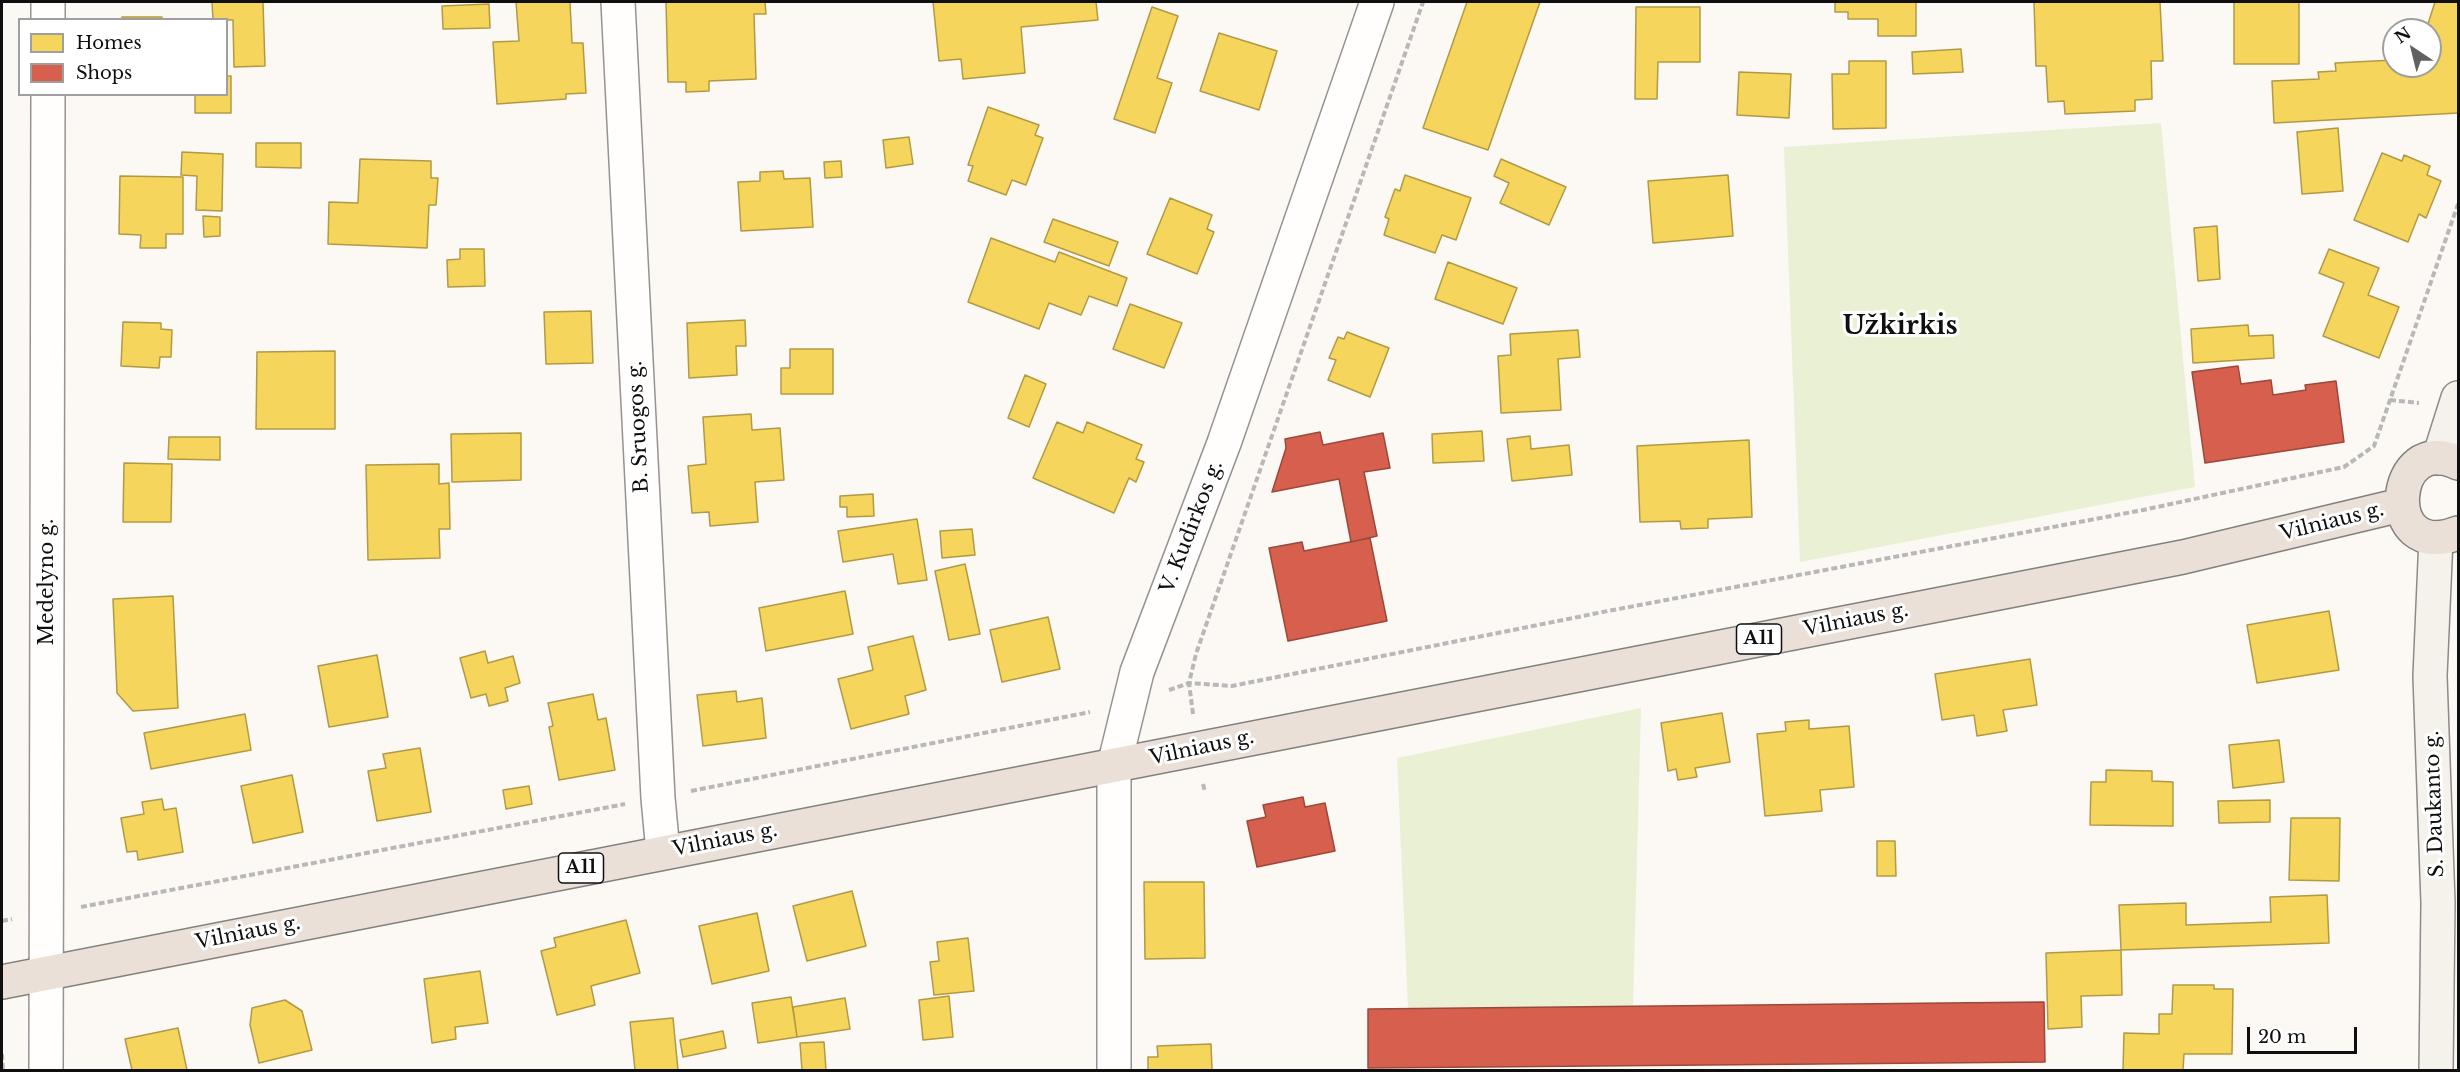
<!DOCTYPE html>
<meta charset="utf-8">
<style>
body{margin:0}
#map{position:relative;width:2460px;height:1072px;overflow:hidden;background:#fcf8f4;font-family:"Libre Baskerville",serif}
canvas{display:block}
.frame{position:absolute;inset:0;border:3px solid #0f0f0f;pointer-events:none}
.legend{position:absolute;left:18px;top:18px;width:210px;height:78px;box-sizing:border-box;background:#fff;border:2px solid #9f9f9f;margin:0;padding:8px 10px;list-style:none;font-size:18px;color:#0f0f0f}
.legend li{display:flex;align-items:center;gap:12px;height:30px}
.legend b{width:30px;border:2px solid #9f9f9f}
.north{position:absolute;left:2382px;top:18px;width:60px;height:60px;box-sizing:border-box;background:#fff;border:2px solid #9f9f9f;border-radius:50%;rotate:325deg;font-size:16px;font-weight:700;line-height:24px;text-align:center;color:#0f0f0f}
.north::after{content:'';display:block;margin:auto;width:21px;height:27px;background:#62615f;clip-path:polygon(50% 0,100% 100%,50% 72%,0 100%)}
.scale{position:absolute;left:2247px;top:1027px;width:110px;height:27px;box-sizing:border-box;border:3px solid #0f0f0f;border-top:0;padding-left:8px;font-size:18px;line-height:21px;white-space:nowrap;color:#0f0f0f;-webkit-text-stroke:4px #fff;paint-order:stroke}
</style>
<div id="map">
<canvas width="2460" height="1072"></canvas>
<div class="frame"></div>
<ul class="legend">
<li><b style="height:16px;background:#f6d55c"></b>Homes</li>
<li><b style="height:16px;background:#d6604d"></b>Shops</li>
</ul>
<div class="north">N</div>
<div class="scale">20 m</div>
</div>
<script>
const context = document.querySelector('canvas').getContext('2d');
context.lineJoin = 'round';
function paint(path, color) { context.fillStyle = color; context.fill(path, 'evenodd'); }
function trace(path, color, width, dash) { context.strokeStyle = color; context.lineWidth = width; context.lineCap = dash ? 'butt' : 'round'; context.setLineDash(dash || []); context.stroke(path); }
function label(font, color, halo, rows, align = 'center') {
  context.font = font + ' "Libre Baskerville",serif'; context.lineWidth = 6; context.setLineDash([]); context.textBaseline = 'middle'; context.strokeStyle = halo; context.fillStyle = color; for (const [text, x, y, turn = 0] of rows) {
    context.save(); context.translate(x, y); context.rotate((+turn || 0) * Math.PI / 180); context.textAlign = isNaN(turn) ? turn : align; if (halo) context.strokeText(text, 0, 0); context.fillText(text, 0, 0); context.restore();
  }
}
paint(new Path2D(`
 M2161 123 2195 487 1800 562 1784 147Z
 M1641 708 1633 1006 1408 1008 1397 758Z`), '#eaf0d4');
const homes = new Path2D(`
 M212 2H263L265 66 234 67 233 20H213Z
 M516 2H570L572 43H583L586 93 566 94V99L497 104 493 42 519 41Z
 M666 2H765L766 14H754L756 79 709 81V91L686 92V82H668Z
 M933 2H1096L1098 20 1021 27 1025 73 963 79 961 59 939 61Z
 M1467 2H1540L1488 150 1423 128Z
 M1835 2H1916V36H1878V19H1848V12H1835Z
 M2034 2H2160L2163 61H2151L2152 99 2135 100V111L2065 114 2064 101 2048 102 2046 66H2036Z
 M2234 2H2299V64H2234Z
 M2435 2H2458V113L2274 123 2272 81 2319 79 2318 72 2336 71 2335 63 2394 60V66H2430V30H2426Z
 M489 4 490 28 443 29 442 6Z
 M1152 7 1178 16 1157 78 1172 83 1155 133 1114 119Z
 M1636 7H1700V62H1658L1657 99H1635Z
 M122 17H162V20H122Z
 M1219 33 1277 51 1259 110 1200 91Z
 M1961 49 1963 72 1913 74 1912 52Z
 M1849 61H1886V128L1833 129 1832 74H1849Z
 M1739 72 1791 74 1789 118 1737 115Z
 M226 76H231V113H195V94H226Z
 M988 107 1039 125 1035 135 1043 138 1026 185 1012 180 1006 195 968 181 973 166 968 165Z
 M2338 128 2343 191 2302 194 2297 132Z
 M909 137 913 164 886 168 883 140Z
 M256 143H301V168L256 167Z
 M182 152 223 154 222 211 196 210 197 176 181 175Z
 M2382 153 2402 161 2404 155 2430 166 2427 175 2441 181 2426 218 2419 214 2408 242 2354 220Z
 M360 159 431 161V178H438L436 205H429L427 248 328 244 329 202 358 203Z
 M1501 159 1566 187 1549 225 1500 203 1509 183 1494 176Z
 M841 161 842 177 825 178 824 162Z
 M783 171 784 179 810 178 813 227 741 231 738 182 760 181V172Z
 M1405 175 1471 198 1456 240 1442 235 1435 253 1384 235 1389 219 1385 217 1395 189 1400 191Z
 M1728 175 1733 236 1653 243 1648 181Z
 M120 176 183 177V234H166V248H140L141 235 119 234Z
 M1170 198 1212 215 1207 229 1214 232 1197 274 1147 254Z
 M203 216 220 217V236L204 237Z
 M1053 219 1118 242 1109 266 1044 242Z
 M2217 226 2220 279 2198 281 2194 228Z
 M991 238 1055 262 1059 252 1127 278 1117 306 1089 296 1081 315 1049 303 1039 329 968 302Z
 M460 249H484L485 286 448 287 447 260 460 259Z
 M2329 249 2379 268 2368 295 2399 307 2379 358 2323 336 2344 283 2319 273Z
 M1448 262 1517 288 1503 324 1435 299Z
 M1130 304 1182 323 1164 368 1113 349Z
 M591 311 593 363 546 364 544 312Z
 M745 320 746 346H736L737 375 689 378 687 323Z
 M123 322 161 323V329L172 330 171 357H160L159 368 121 366Z
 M2248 325 2249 336 2273 335 2274 358 2193 363 2191 329Z
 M1578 330 1580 357 1558 359 1561 410 1501 413 1498 356 1511 355 1510 334Z
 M1347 332 1389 348 1370 397 1328 380 1336 360 1329 358 1338 337 1344 339Z
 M790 349H833V394H781V368H790Z
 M335 351V429H256L257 352Z
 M1025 375 1046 384 1029 427 1008 418Z
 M751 414 752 430 780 428 784 480 755 482 758 522 710 526 709 512 692 513 688 466 706 464 703 417Z
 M1057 422 1083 433 1087 422 1142 445 1136 459 1144 462 1136 482 1129 478 1114 513 1033 478Z
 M1482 431 1484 461 1433 463 1432 434Z
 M521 433V480L452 482 451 434Z
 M1530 436 1531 449 1569 445 1572 475 1512 481 1507 439Z
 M169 437H220V460L168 459Z
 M1749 440 1752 517 1708 519V528L1681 529 1680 521 1640 522 1637 446Z
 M124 463 172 464 171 522H123Z
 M439 464V484L449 483 450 529H439L440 558 368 560 366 465Z
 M873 494 874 516 847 517V507H840V496Z
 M917 519 927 580 898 584 893 554 843 562 838 531Z
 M972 529 975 555 942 558 940 531Z
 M965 564 980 634 949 640 935 571Z
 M845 591 853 634 766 651 759 608Z
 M173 596 178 708 133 711 117 693 113 599Z
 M2329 611 2339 670 2257 683 2247 625Z
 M1048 617 1060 669 1002 682 990 630Z
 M913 636 926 690 905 696 909 714 851 729 838 679 873 670 868 647Z
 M485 651 488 663 513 656 520 683 505 688 508 701 489 706 486 694 471 698 460 658Z
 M377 655 388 717 329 727 318 666Z
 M2030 659 2037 705 2003 710 2007 731 1977 736 1974 715 1942 720 1935 674Z
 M736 691 737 702 762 698 766 738 703 746 697 695Z
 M593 694 598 720 606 718 615 770 559 780 549 727 553 726 548 703Z
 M1722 713 1730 762 1695 768 1697 777 1678 780 1676 769 1668 771 1661 723Z
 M245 714 251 750 151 769 144 733Z
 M1809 720V729L1849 726 1854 787 1820 790 1822 811 1765 816 1757 734 1786 731 1785 722Z
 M2279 740 2284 782 2233 788 2229 745Z
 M420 748 431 812 377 821 368 771 386 768 383 754Z
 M2106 770 2152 771V781L2173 782V826L2090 825 2091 782H2106Z
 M292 775 303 832 253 843 241 786Z
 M529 786 532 804 506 809 503 790Z
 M162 799 164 810 176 808 183 852 138 860 137 851 127 852 121 818 144 814 142 802Z
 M2270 800V822L2219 823 2218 801Z
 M2291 818H2340L2339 881 2289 880Z
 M1877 841H1895L1896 876H1877Z
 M1144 882H1204L1205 958 1145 959Z
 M852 891 866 946 807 961 793 906Z
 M2327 895 2329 943 2121 950 2119 905 2186 903V925L2271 922 2270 897Z
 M757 913 769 971 712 984 699 926Z
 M626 920 640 973 591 986 595 1005 557 1015 541 951 556 947 554 938Z
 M968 938 974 991 934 995 930 962 939 961 937 942Z
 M2121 950 2122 995 2081 996 2082 1027 2048 1029 2046 953Z
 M480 971 488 1023 455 1027 456 1039 432 1043 424 979Z
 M2173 985H2214V989H2233L2232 1054H2184L2183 1070H2123L2124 1033 2159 1034V1014H2172Z
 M949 996 953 1037 923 1040 919 1000Z
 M791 997 797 1037 758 1043 752 1003Z
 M845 998 850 1029 797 1037 793 1007Z
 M285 1000 302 1011 312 1050 259 1063 250 1025 252 1008Z
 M673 1018 678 1070H635L630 1022Z
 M178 1028 187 1070H132L125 1039Z
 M723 1031 726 1048 683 1057 680 1040Z
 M824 1042 826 1070H802L800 1043Z
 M1211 1044 1212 1070H1148V1057H1158L1157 1046Z`);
paint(homes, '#f6d55c');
trace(homes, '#b19a45', 1.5);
const shops = new Path2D(`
 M2238 366 2241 384 2271 380 2273 395 2306 390 2305 385 2336 381 2344 442 2205 463 2192 372Z
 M1320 432 1323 445 1383 433 1390 468 1364 472 1377 536 1351 542 1339 479 1272 492 1286 448 1285 439Z
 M1370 538 1387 621 1288 641 1269 548 1302 542 1304 551Z
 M1303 797 1305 807 1325 803 1335 851 1257 867 1247 821 1266 817 1263 805Z
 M2044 1002 2045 1062 1368 1068V1009Z`);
paint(shops, '#d6604d');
trace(shops, '#9a483a', 1.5);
const minor = new Path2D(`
 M48 2V20
 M618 2 658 798 663 852
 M46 1070 48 94
 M1114 1070V766L1137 672 1224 443 1377 2`);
const secondary = new Path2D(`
 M2439 458 2458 398
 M2436 1070 2438 903 2430 676 2436 538`);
const trunk = new Path2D(`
 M2458 463C2390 429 2378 564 2458 533
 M2 982 2183 557 2401 505`);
trace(minor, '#969492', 36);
trace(secondary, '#8c8b89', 36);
trace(trunk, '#83817f', 36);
trace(new Path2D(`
 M2390 400 2419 403
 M1169 690 1189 683 1232 686 1608 611 2143 510 2344 467 2374 446 2458 204
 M1193 714 1189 683 1196 654 1423 2
 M1203 784 1205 792
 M691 791 1090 712
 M81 907 625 804
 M2 921 12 919
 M2 1054 3 1070`), '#b9b8b8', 4, [6, 3]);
trace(minor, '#fffefd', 33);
trace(secondary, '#f5f2eb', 33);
trace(trunk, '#ebe0d8', 33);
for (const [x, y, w] of [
 [1759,639,45],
 [581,868,45]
]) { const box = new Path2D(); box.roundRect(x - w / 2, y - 15, w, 30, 4.5); context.fillStyle = '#fff'; context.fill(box); trace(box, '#0f0f0f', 1.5); }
label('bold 18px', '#0f0f0f', null, [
 ["A11",1759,639],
 ["A11",581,868]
]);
label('20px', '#0f0f0f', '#fff', [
 ["B. Sruogos g.",639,427,-93],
 ["Vilniaus g.",2332,522,-14],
 ["V. Kudirkos g.",1192,527,-69],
 ["Medelyno g.",47,582,-90],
 ["Vilniaus g.",1856,620,-11],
 ["Vilniaus g.",1202,748,-12],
 ["S. Daukanto g.",2435,804,-92],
 ["Vilniaus g.",725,840,-11],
 ["Vilniaus g.",248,933,-11]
]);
label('bold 26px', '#0f0f0f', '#fff', [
 ["Užkirkis",1900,327]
]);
</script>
